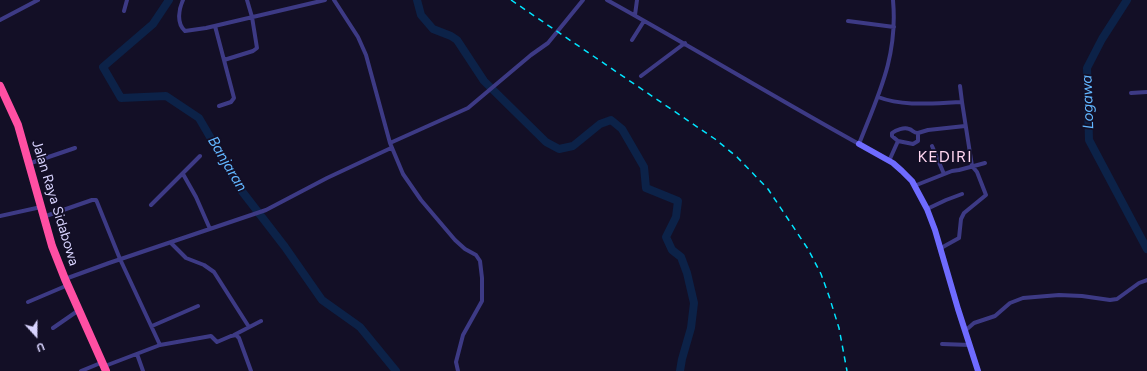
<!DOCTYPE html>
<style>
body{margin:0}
#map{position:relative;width:1147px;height:371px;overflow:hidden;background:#130f26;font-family:Figtree,sans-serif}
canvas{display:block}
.north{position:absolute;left:16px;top:315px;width:40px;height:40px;-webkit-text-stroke:3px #130f26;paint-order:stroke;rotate:159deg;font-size:11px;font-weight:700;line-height:16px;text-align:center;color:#d9d4ff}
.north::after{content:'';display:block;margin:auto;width:14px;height:18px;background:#d9d4ff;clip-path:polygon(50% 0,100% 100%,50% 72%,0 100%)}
</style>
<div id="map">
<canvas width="1147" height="371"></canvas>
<div class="north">U</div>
</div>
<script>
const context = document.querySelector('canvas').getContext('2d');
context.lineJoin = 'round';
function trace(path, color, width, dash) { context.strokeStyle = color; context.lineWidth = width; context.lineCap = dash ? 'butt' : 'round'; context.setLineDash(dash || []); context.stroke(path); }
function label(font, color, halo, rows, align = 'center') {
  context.font = font + ' Figtree,sans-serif'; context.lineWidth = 3.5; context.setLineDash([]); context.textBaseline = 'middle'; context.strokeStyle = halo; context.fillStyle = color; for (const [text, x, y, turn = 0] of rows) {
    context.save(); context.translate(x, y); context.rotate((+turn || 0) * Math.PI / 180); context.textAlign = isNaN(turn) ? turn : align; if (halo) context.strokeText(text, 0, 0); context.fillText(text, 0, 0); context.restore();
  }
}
trace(new Path2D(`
 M169 0 153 24 103 67 121 98 166 96 199 118 241 190 285 247 322 300 360 327 396 371
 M417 0 421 15 433 29 451 36 457 40 484 81 546 142 559 149 573 146 600 124 611 120 622 129 644 167 646 188 678 201 676 217 666 237 672 250 681 257 687 273 694 303 691 328 682 359 680 371
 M1127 0 1102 39 1087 68 1089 140 1147 249`), '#0c2248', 8);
trace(new Path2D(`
 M183 0C179 9 176 23 185 31L206 28 325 0
 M334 0 358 37 366 55 390 143 403 174 421 200 455 240 465 249 476 255 480 261 482 278V301L463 335 456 362 458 371
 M607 0C692 47 774 97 859 144 879 93 898 56 893 0
 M124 11 127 0
 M635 15 637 0
 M0 20 38 0
 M848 21 894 27
 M215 26 234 98 231 102 219 106
 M632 40 644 21
 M224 60 253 51 257 48 252 17 247 0
 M641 76 685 43
 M960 86 962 102
 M1131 93 1147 92
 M878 97C904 107 934 103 962 102L972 166 977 172 986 195 964 213 961 219 959 238 941 248
 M898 141 892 136V133C896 130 904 127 909 129 913 130 913 133 918 133
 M390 143 468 108 531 55 548 43 583 0
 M932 146 944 174
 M889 161 898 141 913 144 918 141V133L928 130 965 126
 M28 164 75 148
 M183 174 196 197 210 229
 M914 186 952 171 959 170 985 163
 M151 205 200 156
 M927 209 946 200 962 194
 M0 216 41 207
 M43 217 92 200H96L97 202 120 259 160 345 105 366
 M171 243 186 258 204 265 214 272 249 327
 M65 279 109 263 266 210 327 178 391 148
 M28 302 68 285
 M152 326 198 306
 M53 328 79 310
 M966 330 974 323 995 316 1010 303 1023 298 1059 295 1082 296 1110 300 1117 299 1139 283 1147 280
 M234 335 261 321
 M942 344 970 345
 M160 345 211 336 217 342 231 336 236 335 239 338 251 371
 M137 354 143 371
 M81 371 103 362`), '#3d3a85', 4);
trace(new Path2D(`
 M859 144 893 163 902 171 912 181 927 209 935 230 958 309 978 371`), '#6f6bff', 6);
trace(new Path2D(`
 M0 86 18 125 52 246 65 279 106 371`), '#ff4fa3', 8);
trace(new Path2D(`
 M511 0 715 139 737 157 768 189 808 249 821 274 829 296 839 328 847 371`), '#00e5ff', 1.5, [6, 5]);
label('14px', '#d9d4ff', '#130f26', [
 ["Jalan Raya Sidabowa",55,203,73]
]);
label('italic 15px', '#62b6ff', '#130f26', [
 ["Logawa",1088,102,-92],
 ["Banjaran",227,164,59]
]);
context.letterSpacing = '1px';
label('16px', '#ffd6f0', '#130f26', [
 ["KEDIRI",945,157]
]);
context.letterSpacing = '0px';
</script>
